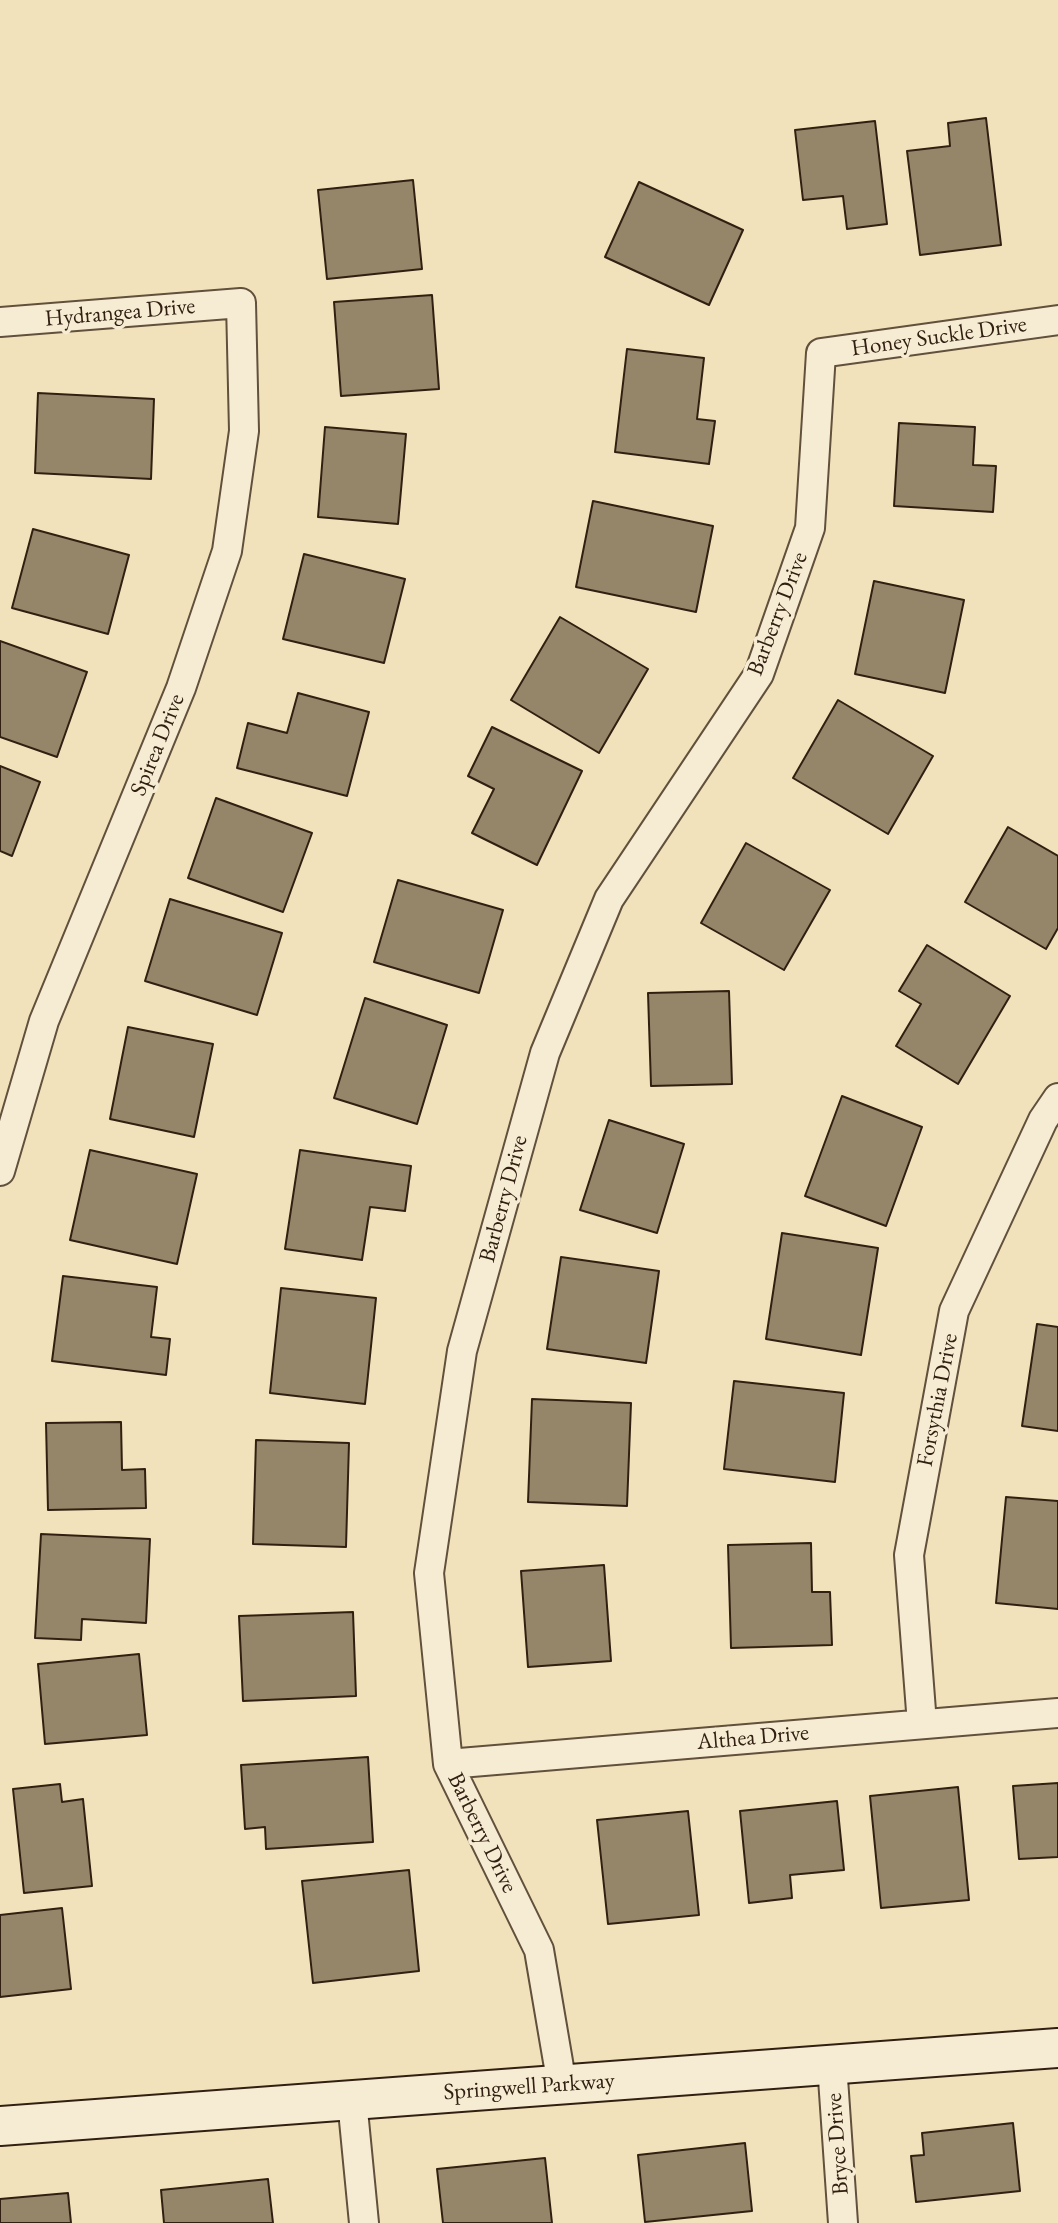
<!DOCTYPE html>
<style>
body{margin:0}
canvas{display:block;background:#f1e2bb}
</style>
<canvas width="1058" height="2223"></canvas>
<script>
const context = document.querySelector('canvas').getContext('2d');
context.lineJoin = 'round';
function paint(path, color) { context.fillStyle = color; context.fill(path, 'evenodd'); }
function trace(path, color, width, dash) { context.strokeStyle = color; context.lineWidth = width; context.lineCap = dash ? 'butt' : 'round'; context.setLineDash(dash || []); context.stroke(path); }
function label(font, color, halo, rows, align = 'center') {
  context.font = font + ' "EB Garamond",serif'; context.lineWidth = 7; context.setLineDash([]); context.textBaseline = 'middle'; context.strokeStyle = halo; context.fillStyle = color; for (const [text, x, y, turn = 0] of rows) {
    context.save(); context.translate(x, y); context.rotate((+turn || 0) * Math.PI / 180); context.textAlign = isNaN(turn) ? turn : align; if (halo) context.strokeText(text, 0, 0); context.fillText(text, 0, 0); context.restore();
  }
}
const building = new Path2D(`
 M986 118 1001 245 920 255 907 151 950 146 948 123Z
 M875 121 887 224 847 229 843 196 803 200 795 130Z
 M413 180 422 269 327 279 318 190Z
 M639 182 743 230 709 305 605 257Z
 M432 295 439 389 341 396 334 302Z
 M627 349 704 358 697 419 715 421 709 464 615 452Z
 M38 393 154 399 151 479 35 473Z
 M899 423 975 427 973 465 996 466 993 512 894 506Z
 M325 427 406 434 398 524 318 517Z
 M593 501 713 526 696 612 576 587Z
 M33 529 129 555 108 634 12 608Z
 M304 554 405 579 384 663 283 639Z
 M874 581 964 600 945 693 855 674Z
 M560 617 648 669 599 753 511 700Z
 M0 641 87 672 57 757 0 737Z
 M298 693 369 712 347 796 237 768 248 723 287 733Z
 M838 700 933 756 888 834 793 778Z
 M492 727 582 771 537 865 472 833 494 789 468 776Z
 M0 766 40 782 12 856 0 851Z
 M216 798 312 833 283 912 188 878Z
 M1008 827 1058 856V928L1046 949 965 902Z
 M746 843 830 890 784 970 701 923Z
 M398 880 503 910 479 993 374 962Z
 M170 899 282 933 257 1015 145 981Z
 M927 945 1010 996 958 1084 896 1046 921 1004 899 991Z
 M729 991 732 1084 651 1086 648 993Z
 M365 998 447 1025 417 1124 334 1098Z
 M128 1027 213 1044 194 1137 110 1119Z
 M842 1096 922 1127 886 1226 805 1196Z
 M609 1120 684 1144 657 1233 580 1210Z
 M90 1150 197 1174 177 1264 70 1240Z
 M300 1150 411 1166 405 1211 370 1207 362 1260 285 1249Z
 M782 1233 878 1248 861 1355 766 1339Z
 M561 1257 659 1271 646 1363 547 1349Z
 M63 1276 157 1287 151 1337 170 1339 166 1375 52 1361Z
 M281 1288 376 1298 365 1404 270 1393Z
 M1037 1324 1058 1327V1431L1022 1426Z
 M734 1381 844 1393 835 1482 724 1469Z
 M532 1399 631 1403 627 1506 528 1502Z
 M121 1422 122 1470 145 1469 146 1508 48 1510 46 1423Z
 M256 1440 349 1443 346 1547 253 1544Z
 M1006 1497 1058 1501V1609L996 1603Z
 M41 1534 150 1539 146 1623 82 1619 81 1640 35 1638Z
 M811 1543 812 1592H830L832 1645 731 1648 728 1545Z
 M604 1565 611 1661 528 1667 521 1571Z
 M353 1612 356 1696 243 1701 239 1616Z
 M139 1654 147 1735 45 1744 38 1664Z
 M368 1757 373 1842 266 1849 265 1827 245 1829 241 1765Z
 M1058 1783V1857L1019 1859 1013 1786Z
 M60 1784 62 1802 83 1799 92 1886 24 1893 13 1789Z
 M958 1787 969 1900 881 1908 870 1796Z
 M837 1801 844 1870 790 1875 792 1898 749 1903 740 1811Z
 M688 1811 699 1915 608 1924 597 1820Z
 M409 1870 419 1971 313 1983 302 1881Z
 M62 1908 71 1989 0 1997V1915Z
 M1013 2123 1020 2191 916 2202 911 2156 924 2155 922 2133Z
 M745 2143 752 2211 645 2222 638 2155Z
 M545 2158 552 2223H443L437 2169Z
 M268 2179 273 2223H164L161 2190Z
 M68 2193 71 2223H0V2199Z`);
paint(building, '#958569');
trace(building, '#312011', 2);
const street = new Path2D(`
 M0 322 241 303 244 431 227 551 181 688 44 1021 0 1171
 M922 1724 909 1555 954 1311 1043 1120 1058 1098
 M448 1764 1058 1713
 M832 2064 843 2223
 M562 2085 539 1950 448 1764 429 1573 462 1351 545 1053 609 899 759 674 810 528 821 353 1058 320
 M352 2100 364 2223`);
const secondary = new Path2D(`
 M0 2126 1058 2048`);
trace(street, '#61503c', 32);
trace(secondary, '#312011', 42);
trace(street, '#f6ecd3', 28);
trace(secondary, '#f6ecd3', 38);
label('23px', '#312011', '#f6ecd3', [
 ["Hydrangea Drive",120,313,-5],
 ["Honey Suckle Drive",939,337,-8],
 ["Barberry Drive",778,614,-69],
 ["Spirea Drive",158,745,-68],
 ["Barberry Drive",504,1199,-75],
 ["Forsythia Drive",938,1400,-79],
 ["Althea Drive",753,1738,-5],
 ["Barberry Drive",482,1833,64],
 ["Springwell Parkway",529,2087,-4],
 ["Bryce Drive",838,2144,-94]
]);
</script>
